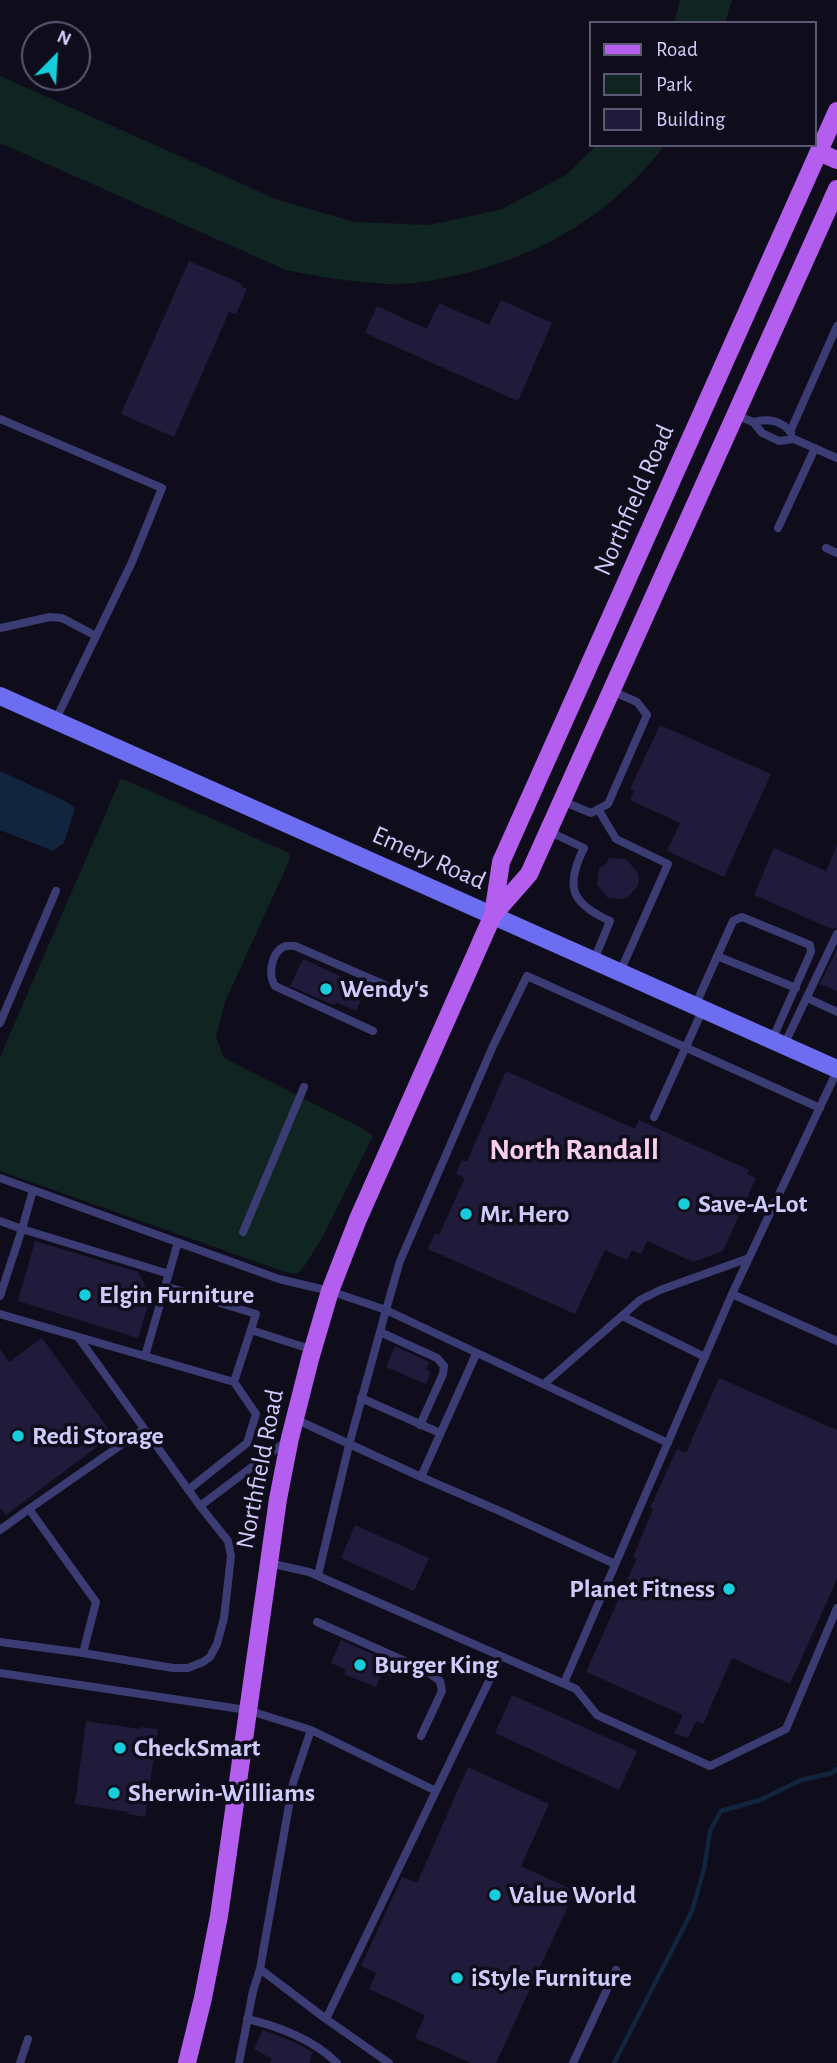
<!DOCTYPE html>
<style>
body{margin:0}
#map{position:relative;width:837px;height:2063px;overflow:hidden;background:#0f0d1b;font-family:"Alegreya Sans",sans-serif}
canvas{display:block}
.legend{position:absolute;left:589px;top:21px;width:228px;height:126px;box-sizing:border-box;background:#0f0d1b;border:2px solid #5c5974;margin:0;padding:9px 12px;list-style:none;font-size:21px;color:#cfcbfa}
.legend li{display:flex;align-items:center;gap:14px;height:35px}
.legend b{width:35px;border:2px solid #5c5974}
.north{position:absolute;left:21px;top:21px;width:70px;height:70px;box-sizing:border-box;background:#0f0d1b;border:2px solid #5c5974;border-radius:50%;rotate:24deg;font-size:19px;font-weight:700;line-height:28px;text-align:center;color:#cfcbfa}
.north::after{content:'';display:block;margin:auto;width:24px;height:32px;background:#16cedb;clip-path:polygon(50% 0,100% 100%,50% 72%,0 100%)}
</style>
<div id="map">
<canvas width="837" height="2063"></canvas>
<ul class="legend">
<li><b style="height:9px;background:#b35eef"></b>Road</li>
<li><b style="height:19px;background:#102422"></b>Park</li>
<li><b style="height:19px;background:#201b3a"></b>Building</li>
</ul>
<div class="north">N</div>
</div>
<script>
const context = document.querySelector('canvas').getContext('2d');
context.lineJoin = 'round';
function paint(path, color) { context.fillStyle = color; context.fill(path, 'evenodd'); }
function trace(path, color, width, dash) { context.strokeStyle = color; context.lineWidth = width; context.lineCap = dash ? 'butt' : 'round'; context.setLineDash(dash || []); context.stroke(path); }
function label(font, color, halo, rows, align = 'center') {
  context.font = font + ' "Alegreya Sans",sans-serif'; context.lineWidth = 7; context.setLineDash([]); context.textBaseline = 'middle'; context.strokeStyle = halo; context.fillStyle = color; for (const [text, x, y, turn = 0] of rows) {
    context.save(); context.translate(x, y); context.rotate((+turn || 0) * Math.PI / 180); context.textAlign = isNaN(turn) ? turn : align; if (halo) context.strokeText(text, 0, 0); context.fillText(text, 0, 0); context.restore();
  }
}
paint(new Path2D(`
 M680 0H732L725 23H674Z
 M0 76 278 200 354 222 430 225 502 209 566 175 597 145H665C613 212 548 252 466 273 440 279 413 285 387 284 353 282 319 277 286 270L0 143Z
 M121 778 289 853 290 859 225 1002 216 1037 224 1058 360 1127 373 1136 323 1236 306 1264 297 1274 285 1272 0 1171V1057Z`), '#102422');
paint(new Path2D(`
 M0 771 67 802 75 808 64 843 53 851 0 830Z`), '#12253f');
trace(new Path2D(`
 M614 2063 692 1911 704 1869 710 1831 721 1811 760 1800 801 1780 832 1773 837 1769`), '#12253f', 4.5);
paint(new Path2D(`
 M189 261 242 284 241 286 247 289 236 314 229 312 174 437 121 414Z
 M501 300 552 323 518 401 365 333 377 306 427 329 439 303 489 325Z
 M660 725 771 774 724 877 667 851 680 823 630 800 634 791 630 789Z
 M837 845V928L832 929 754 895 774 848 826 871Z
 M609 858 626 859 638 873 639 881 637 887 629 896 623 899 608 898 597 885 599 868 606 864Z
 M837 949V991L820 984Z
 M303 959 366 988 356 1011 336 1002 335 1005 324 1001 290 986Z
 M506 1071 635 1129 639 1120 749 1170 747 1174 756 1178 723 1251 693 1262 647 1241 641 1254 632 1250 627 1260 605 1250 575 1314 428 1249 435 1233 439 1235 465 1178 456 1174 462 1160 467 1162Z
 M35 1241 138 1272 151 1296 138 1338 18 1301Z
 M42 1338 110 1431 98 1441 101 1444 6 1515 0 1508V1349L9 1362Z
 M395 1346 429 1362 426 1369 431 1372 426 1384 386 1367Z
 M719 1378 837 1430V1579L790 1684 732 1658 703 1724 696 1721 688 1738 674 1733 683 1715 586 1672 637 1558 633 1557 653 1509 650 1508 677 1449 686 1453Z
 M355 1525 429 1558 414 1591 341 1558Z
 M341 1640 388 1661 387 1662 395 1666 391 1677 382 1673 376 1687 344 1674 346 1670 331 1663Z
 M512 1695 637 1751 619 1790 495 1733Z
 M86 1721 140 1729 141 1727 158 1729 145 1817 128 1814V1812L75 1804Z
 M468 1767 549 1804 521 1866 575 1891 496 2063H471L415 2038 425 2015 369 1989 376 1973 361 1966 402 1877 417 1883Z
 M263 2030 292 2041 313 2052 309 2063H270L272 2059 254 2049Z`), '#201b3a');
trace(new Path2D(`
 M736 415 753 422 762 433 779 441 794 439 837 458
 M0 419 162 488 132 562 55 721
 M753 422C767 418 782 420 791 433
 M790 432 837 326
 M778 528 815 448
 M826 548 837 553
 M0 628 50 617 62 618 96 636
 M562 801 591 813 608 804 647 715 637 702 612 691
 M598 809 616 839 668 864 620 972
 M548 831 584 848C565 886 570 903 610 921L594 960
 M717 956 796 988
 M807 998 837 1012
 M695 1006 733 921 742 917 810 945 811 952 772 1040
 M0 1023 56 891
 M373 1031 275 986C268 975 271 954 283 947 287 945 291 946 295 946L385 985
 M784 1045 837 934
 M837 1071 732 1294 837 1341
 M654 1117 703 1009
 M0 1178 279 1279 330 1291 386 1310 349 1445 318 1575
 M33 1190 22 1229 169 1274
 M0 1221 22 1229 0 1296
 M243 1232 304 1087
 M0 1314 234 1382 256 1314 165 1286
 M622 1316 705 1357
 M251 1330 313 1350
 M380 1332 437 1358 444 1366 443 1374 420 1425
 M78 1337 200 1506 228 1541 231 1556 224 1618 217 1644 210 1657 203 1662 188 1668H173L83 1653 96 1602 29 1509 144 1429
 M145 1356 178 1242
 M544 1384 640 1300 660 1290 749 1258
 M361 1398 440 1433
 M295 1419 421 1477 502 1512 615 1564
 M668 1443 386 1310 400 1261 493 1046 527 976 820 1108
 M421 1477 476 1354
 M188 1490 247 1443 256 1414 234 1382
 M200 1506 288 1440
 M0 1530 29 1509
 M269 1563 309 1572 576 1689 597 1715 710 1766 786 1729 837 1608
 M317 1622 425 1670 440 1681 442 1691 421 1736
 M0 1642 83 1653
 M0 1673 247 1710 311 1730 436 1791 501 1656
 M564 1683 732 1294
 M311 1730 293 1783 260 1969 326 2019 436 1791
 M247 2019C278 2026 314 2040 337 2063
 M326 2019 389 2063
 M20 2063 28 2039
 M239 2063 253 1991 260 1969
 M573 2063 616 1970`), '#3c3c75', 8);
trace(new Path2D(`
 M0 696 837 1069`), '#6c6df0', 18);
trace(new Path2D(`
 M819 152 837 160
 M493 915 529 874 837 189
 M187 2063 203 1998 219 1916 278 1499 290 1438 310 1359 330 1291 358 1219 493 915 501 862 837 111`), '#b35eef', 18);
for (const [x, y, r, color] of [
 [326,989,7,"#16cedb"],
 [684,1204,7,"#16cedb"],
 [466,1214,7,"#16cedb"],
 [85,1295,7,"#16cedb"],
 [18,1436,7,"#16cedb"],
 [729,1589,7,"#16cedb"],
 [360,1665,7,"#16cedb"],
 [120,1748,7,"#16cedb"],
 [114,1793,7,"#16cedb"],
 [495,1895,7,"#16cedb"],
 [457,1978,7,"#16cedb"]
]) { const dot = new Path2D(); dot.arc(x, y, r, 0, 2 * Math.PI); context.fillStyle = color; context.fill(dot); trace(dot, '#0f0d1b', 2.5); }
label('26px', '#cfcbfa', '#0f0d1b', [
 ["Northfield Road",634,500,-66],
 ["Emery Road",429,858,24],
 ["Northfield Road",260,1469,-79]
]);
label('bold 26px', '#cfcbfa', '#0f0d1b', [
 ["Wendy's",340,989],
 ["Save-A-Lot",698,1204],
 ["Mr. Hero",480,1214],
 ["Elgin Furniture",99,1295],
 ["Redi Storage",32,1436],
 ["Planet Fitness",715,1589,"right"],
 ["Burger King",374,1665],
 ["CheckSmart",134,1748],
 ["Sherwin-Williams",128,1793],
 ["Value World",509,1895],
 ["iStyle Furniture",471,1978]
], 'left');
label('bold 30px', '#facdeb', '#0f0d1b', [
 ["North Randall",574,1150]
]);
</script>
